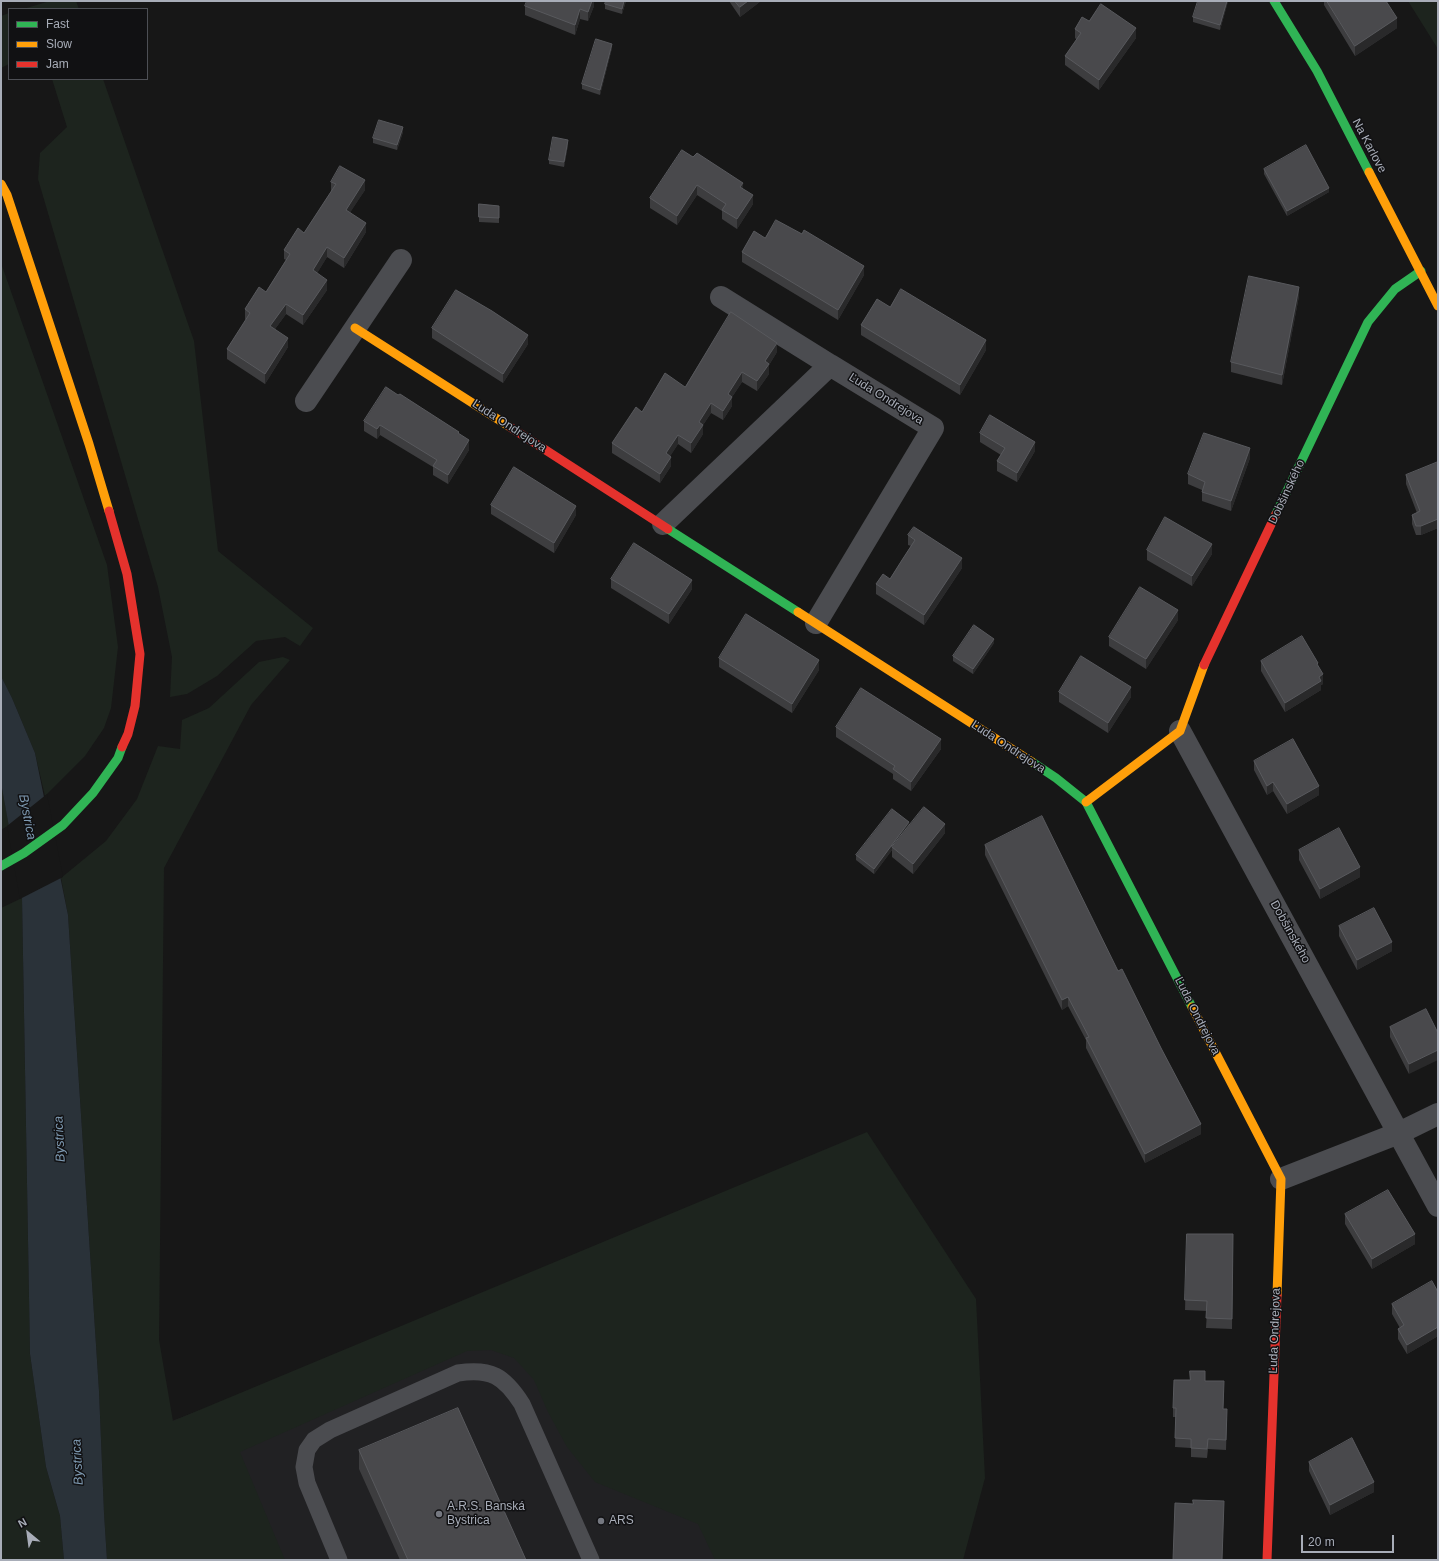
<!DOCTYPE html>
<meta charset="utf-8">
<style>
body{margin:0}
#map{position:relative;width:1439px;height:1561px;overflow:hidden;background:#171717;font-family:Helvetica,sans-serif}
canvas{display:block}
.frame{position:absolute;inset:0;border:2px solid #a8adb8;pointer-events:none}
.legend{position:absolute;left:8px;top:8px;width:140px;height:72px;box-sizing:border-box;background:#111113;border:1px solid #4d4f55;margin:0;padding:5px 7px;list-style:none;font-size:12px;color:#a8adb8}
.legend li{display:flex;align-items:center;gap:8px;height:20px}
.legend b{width:20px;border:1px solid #4d4f55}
.north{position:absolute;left:8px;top:1513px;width:40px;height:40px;-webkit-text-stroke:3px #111113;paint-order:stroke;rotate:331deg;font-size:11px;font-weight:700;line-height:16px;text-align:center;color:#a8adb8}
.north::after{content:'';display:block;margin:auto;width:14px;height:18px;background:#a8adb8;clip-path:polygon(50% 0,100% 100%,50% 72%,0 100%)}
.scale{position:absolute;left:1301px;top:1535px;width:93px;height:18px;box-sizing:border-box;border:2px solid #a8adb8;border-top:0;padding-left:5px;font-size:12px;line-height:14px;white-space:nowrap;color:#a8adb8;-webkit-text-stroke:3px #111113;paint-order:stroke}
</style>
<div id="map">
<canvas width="1439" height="1561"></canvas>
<div class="frame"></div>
<ul class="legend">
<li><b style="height:5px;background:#30b455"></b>Fast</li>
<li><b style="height:5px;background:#ff9f0a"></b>Slow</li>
<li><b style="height:5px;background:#e5322d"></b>Jam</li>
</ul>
<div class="north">N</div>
<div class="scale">20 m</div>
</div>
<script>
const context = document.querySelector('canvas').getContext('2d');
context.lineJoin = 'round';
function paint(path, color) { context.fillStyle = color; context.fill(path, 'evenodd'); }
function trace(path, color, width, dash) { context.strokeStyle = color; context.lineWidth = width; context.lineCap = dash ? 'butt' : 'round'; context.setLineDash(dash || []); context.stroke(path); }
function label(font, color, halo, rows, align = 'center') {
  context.font = font + ' Helvetica,sans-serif'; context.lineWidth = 3; context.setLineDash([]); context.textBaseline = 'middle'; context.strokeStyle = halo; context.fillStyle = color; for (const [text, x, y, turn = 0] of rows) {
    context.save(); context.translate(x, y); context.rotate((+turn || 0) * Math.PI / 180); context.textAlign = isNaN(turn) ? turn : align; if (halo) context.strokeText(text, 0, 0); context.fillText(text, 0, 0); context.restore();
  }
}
paint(new Path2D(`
 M516 1288 720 1501 749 1560H201L172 1421Z`), '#212123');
paint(new Path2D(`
 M50 1H76L79 9H23Z
 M1408 1H1438V49Z
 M9 13V64L1 68V16Z
 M52 79H103L194 341 218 551 313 628 300 646 285 637 256 641 217 676 187 694 170 697 172 657 158 587 38 179 40 153 67 127Z
 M1 263 107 565 118 647 111 708 104 728 85 756 45 796 35 753 12 698 1 676Z
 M283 657 290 660 251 705 164 868 159 1340 173 1421 867 1132 976 1299 985 1478 963 1560H715L698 1524 595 1482 567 1447 548 1412 534 1380 514 1358 491 1350 467 1351 240 1452 285 1560H107L104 1513 99 1391 68 915 61 878 106 841 137 799 158 746 180 749 182 720 209 708 259 662Z
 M1 783 9 825 1 830Z
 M22 898 30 1354 46 1467 60 1516 64 1560H1V908Z`), '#1d241e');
paint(new Path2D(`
 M1 676 12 698 35 753 68 915 99 1391 104 1513 107 1560H64L60 1516 46 1467 30 1354 22 898 1 783Z`), '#2a3239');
paint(new Path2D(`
 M47 794 63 877 20 899 7 826Z`), '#171717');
trace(new Path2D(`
 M339 1560 307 1483 304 1467 307 1450 314 1440 330 1430 458 1373C491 1368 504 1376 522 1404L591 1560`), '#4b4c50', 17);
trace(new Path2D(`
 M721 297 830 365
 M306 401 401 260
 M663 524 830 365 933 428 816 623
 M1180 731 1438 1206
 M1281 1179 1399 1133 1438 1114`), '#4b4c50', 22);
trace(new Path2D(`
 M1274 1 1317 71 1369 172
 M1276 514 1368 322 1395 289 1421 271
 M668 529 798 612
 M1032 762 1056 778 1086 802 1192 1007
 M1 866 24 853 63 825 93 793 118 758 122 747`), '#30b455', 9);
trace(new Path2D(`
 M1369 172 1438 306
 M1 184 7 195 89 444 109 511
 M355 328 510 427
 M798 612 1032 762
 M1086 802 1180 731 1204 665
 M1192 1007 1281 1179 1277 1295`), '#ff9f0a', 9);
trace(new Path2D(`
 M510 427 668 529
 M109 511 127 574 140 654 135 706 128 734 122 747
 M1204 665 1276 514
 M1267 1560 1277 1295`), '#e5322d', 9);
paint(new Path2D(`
 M594 1V6L588 21 580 19 575 35 525 15V6Z
 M606 1H626L622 14 605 9V4Z
 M729 1H761L740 17Z
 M1228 1 1220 30 1193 22V17Z
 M1324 1H1386L1397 28 1355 56 1324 5Z
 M1089 21 1136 38 1099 90 1065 65V56L1077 40 1075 38V29Z
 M612 48 600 95 582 89V84Z
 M403 132 397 150 373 143V138Z
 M568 145 564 167 549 164V160Z
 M682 150 743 189 753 204 737 229 722 219V211L697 195 677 225 650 208V198Z
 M1264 169 1329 192 1287 216 1264 174Z
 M331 182 365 190 350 212 366 232 344 268 327 257 317 273 327 290 303 325 286 314 275 329 288 347 265 384 227 359V349L246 320 245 319V309L266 292 286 260 284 259V250L304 233 331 192Z
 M479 204 499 206V223L479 222Z
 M802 234 864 275 838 320 742 262V252L765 238Z
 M1299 296 1282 385 1231 372V362Z
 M861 325 986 350 960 395 861 335Z
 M432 328 528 344 503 383 432 338Z
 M777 352 769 365V374L757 391 742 382 732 397V406L723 420 711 413 703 425V434L691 453 678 444 670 456 671 466 660 483 612 453V443L685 387Z
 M364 421 459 434 469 450 448 484 433 475V467L380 435 377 439 364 431Z
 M980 433 1035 451 1017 482 997 471V461L1001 455 980 442Z
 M1250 458 1231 511 1202 501V490L1188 484V474Z
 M1438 462V528L1421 535H1416L1412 524V515L1417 513 1406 484V475Z
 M491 505 576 515 554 553 491 514Z
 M908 535 962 568 924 625 876 594V584L890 579 911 546 908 545Z
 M1147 550 1212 554 1192 586 1147 560Z
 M611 579 692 589 669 624 611 588Z
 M1178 620 1146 669 1109 646V637Z
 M994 643 973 674 953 661V656Z
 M719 658 819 670 792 713 719 667Z
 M1261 661 1318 667 1323 684 1321 685V690L1285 712 1261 671Z
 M1059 692 1131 697 1108 733 1059 702Z
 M836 727 941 749 911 791 893 779V774L836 737Z
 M1254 761 1319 795 1287 814 1273 791 1267 795 1254 770Z
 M909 825 945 833 913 874 892 857V850L874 874 856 860V855Z
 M985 845 1118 971 1161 1048 1201 1134 1145 1163 1086 1048V1040L1068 1006 1062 1010 985 855Z
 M1299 850 1360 877 1320 899 1299 860Z
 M1339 926 1392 951 1357 970 1339 936Z
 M1426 1009 1409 1074 1390 1037V1027Z
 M1345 1214 1415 1244 1372 1269 1345 1224Z
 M1187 1234H1233L1232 1329 1206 1328 1207 1311 1185 1310Z
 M1438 1292V1336L1407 1354 1398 1339V1329L1400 1328 1392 1314V1304Z
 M1205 1381 1224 1391 1223 1409 1227 1419 1226 1450 1208 1449 1207 1458 1191 1457V1448L1175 1447 1176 1417H1173V1408Z
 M359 1450 526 1560H400L359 1469Z
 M1309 1462 1374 1492 1330 1515 1309 1471Z`), '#3d3d3f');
paint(new Path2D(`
 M592 1H594V6L588 21V12Z
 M624 1H626L622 14V9Z
 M748 1H761L740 17V7Z
 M1227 1H1228V2L1220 30V25Z
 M580 9V19L575 35V25Z
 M1397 18V28L1355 56V46Z
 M1136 28V38L1099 90V80Z
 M612 44V48L600 95V90Z
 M403 127V132L397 150V145Z
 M568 140V145L564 167V162Z
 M365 180V190L346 219V210Z
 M743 183V193L740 187Z
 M697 185V195L677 225V216Z
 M1329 188V192L1287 216V211Z
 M753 195V204L737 229V219Z
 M366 223V232L344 268V258Z
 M327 247V257L313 280V270Z
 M864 266V275L838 320V310Z
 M327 280V290L303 325V315Z
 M1299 287V296L1282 385V375Z
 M286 304V314L270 336V326Z
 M528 335V344L503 383V374Z
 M288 338V347L265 384V374Z
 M986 340V350L960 395V385Z
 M777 343V352L769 365V374L757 391V381L765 361Z
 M742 372V382L732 397V406L723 420V411L728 394Z
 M711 403V413L703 425V434L691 453V443L699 422Z
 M380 425V435L377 439V429Z
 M678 435V444L666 463V453Z
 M469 440V450L448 484V475Z
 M1035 442V451L1017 482V473Z
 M1250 448V458L1231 511V501Z
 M671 457V466L660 483V474Z
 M576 506V515L554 553V543Z
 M1438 519V528L1421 535V526Z
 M1212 544V554L1192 586V576Z
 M962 558V568L924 625V615Z
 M692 580V589L669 624V614Z
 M1178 610V620L1146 669V659Z
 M994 639V643L973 674V669Z
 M819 660V670L792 713V704Z
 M1323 674V684L1321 685V690L1285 712V703Z
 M1131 687V697L1108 733V723Z
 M941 739V749L911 791V782Z
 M1273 782V791L1267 795V786Z
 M1319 786V795L1287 814V804Z
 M909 822V827L892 847V850L874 874V869Z
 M945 824V833L913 874V864Z
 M1360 867V877L1320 899V889Z
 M1392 942V951L1357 970V960Z
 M1068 997V1006L1062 1010V1000Z
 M1438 1050V1060L1409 1074V1064Z
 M1201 1124V1134L1145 1163V1154Z
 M1415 1234V1244L1372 1269V1259Z
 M1438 1327V1336L1407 1354V1345Z
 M1374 1482V1492L1330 1515V1505Z`), '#29292a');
const building = new Path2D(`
 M527 1H592L588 12 580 9 575 25 525 6Z
 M606 1H624L622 9 605 4Z
 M735 1H748L740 7Z
 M1198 1H1227L1220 25 1193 17Z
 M1327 1H1386L1397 18 1355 46Z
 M1101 4 1136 28 1099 80 1065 56 1081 33 1075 29 1082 17 1089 21Z
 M596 39 612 44 600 90 582 84Z
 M379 120 403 127 397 145 373 138Z
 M553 137 568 140 564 162 549 160Z
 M1306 145 1329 188 1287 211 1264 169Z
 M682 150 693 157 697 153 743 183 740 187 753 195 737 219 722 210 726 204 697 185 677 216 650 198Z
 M340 166 365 180 346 210 366 223 344 258 327 247 313 270 327 280 303 315 286 304 270 326 288 338 265 374 227 349 250 313 245 309 259 287 266 292 290 254 284 250 298 228 304 233 336 184 331 182Z
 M479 204 499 206V218L479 217Z
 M776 220 802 234 804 230 864 266 838 310 742 252 754 231 765 238Z
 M1249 276 1299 287 1282 375 1231 362Z
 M901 289 986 340 960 385 861 325 877 299 890 307Z
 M456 290 492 311 528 335 503 374 432 328Z
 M731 312 777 343 765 361 769 364 757 381 742 372 728 394 732 397 723 411 711 403 699 422 703 425 691 443 678 435 666 453 671 457 660 474 612 443 636 407 642 412 665 373 685 387Z
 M386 387 398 395 400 394 459 432 458 433 469 440 448 475 433 466 437 460 380 425 377 429 364 421Z
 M990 415 1035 442 1017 473 997 461 1005 448 980 433Z
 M1204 433 1250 448 1231 501 1202 492 1205 482 1188 474Z
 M1438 462V519L1421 526H1416L1412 515 1420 511 1406 475Z
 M514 467 576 506 554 543 491 505Z
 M1165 517 1212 544 1192 576 1147 550Z
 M914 527 962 558 924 615 876 584 883 574 890 579 902 560 915 540 908 535Z
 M634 543 692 580 669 614 611 579Z
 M1140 587 1178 610 1146 659 1109 637Z
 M746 614 819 660 792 704 719 658Z
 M974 625 994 639 973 669 953 656Z
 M1302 636 1318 663 1317 664 1323 674 1319 677 1321 681 1285 703 1261 661Z
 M1081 656 1131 687 1108 723 1059 692Z
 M861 688 941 739 911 782 893 769 895 766 836 727Z
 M1293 739 1319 786 1287 804 1273 782 1267 786 1254 761Z
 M924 807 945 824 913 864 892 847Z
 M892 809 909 822 874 869 856 855Z
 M1042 816 1118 971 1122 969 1161 1048 1201 1124 1145 1154 1086 1038 1089 1037 1068 997 1062 1000 985 845Z
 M1339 828 1360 867 1320 889 1299 850Z
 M1374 908 1392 942 1357 960 1339 926Z
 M1426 1009 1438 1033V1050L1409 1064 1390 1027Z
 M1388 1190 1415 1234 1372 1259 1345 1214Z
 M1187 1234H1233L1232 1319 1206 1318 1207 1301 1185 1300Z
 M1432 1281 1438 1292V1327L1407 1345 1398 1329 1404 1325 1392 1304Z
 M1190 1371H1205V1381H1224L1223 1409H1227L1226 1440 1208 1439 1207 1449 1191 1448V1439L1175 1438 1176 1408H1173L1174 1380H1190Z
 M458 1408 526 1560H408L359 1450Z
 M1352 1438 1374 1482 1330 1505 1309 1462Z
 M1193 1500 1224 1501 1222 1560H1173L1175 1503 1193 1504Z`);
paint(building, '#49494c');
trace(building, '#58595d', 1);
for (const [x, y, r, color] of [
 [439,1514,4,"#757880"],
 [601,1521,4,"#757880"]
]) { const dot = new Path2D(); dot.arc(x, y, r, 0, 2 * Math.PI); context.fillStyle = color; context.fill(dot); trace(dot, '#111113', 1.5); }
label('12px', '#a8adb8', '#111113', [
 ["Na Karlove",1369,146,62],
 ["Ľuda Ondrejova",886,399,32],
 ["Ľuda Ondrejova",509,426,33],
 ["Dobšinského",1287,492,-65],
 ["Ľuda Ondrejova",1008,747,33],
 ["Dobšinského",1290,932,61],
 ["Ľuda Ondrejova",1197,1016,63],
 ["Ľuda Ondrejova",1275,1331,-88]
]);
label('12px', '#a8adb8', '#111113', [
 ["A.R.S. Banská",447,1507],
 ["Bystrica",447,1521],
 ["ARS",609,1521]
], 'left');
label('italic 13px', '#7f9bb3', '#111113', [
 ["Bystrica",27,817,79],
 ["Bystrica",60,1139,-93],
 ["Bystrica",78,1462,-93]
]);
</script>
